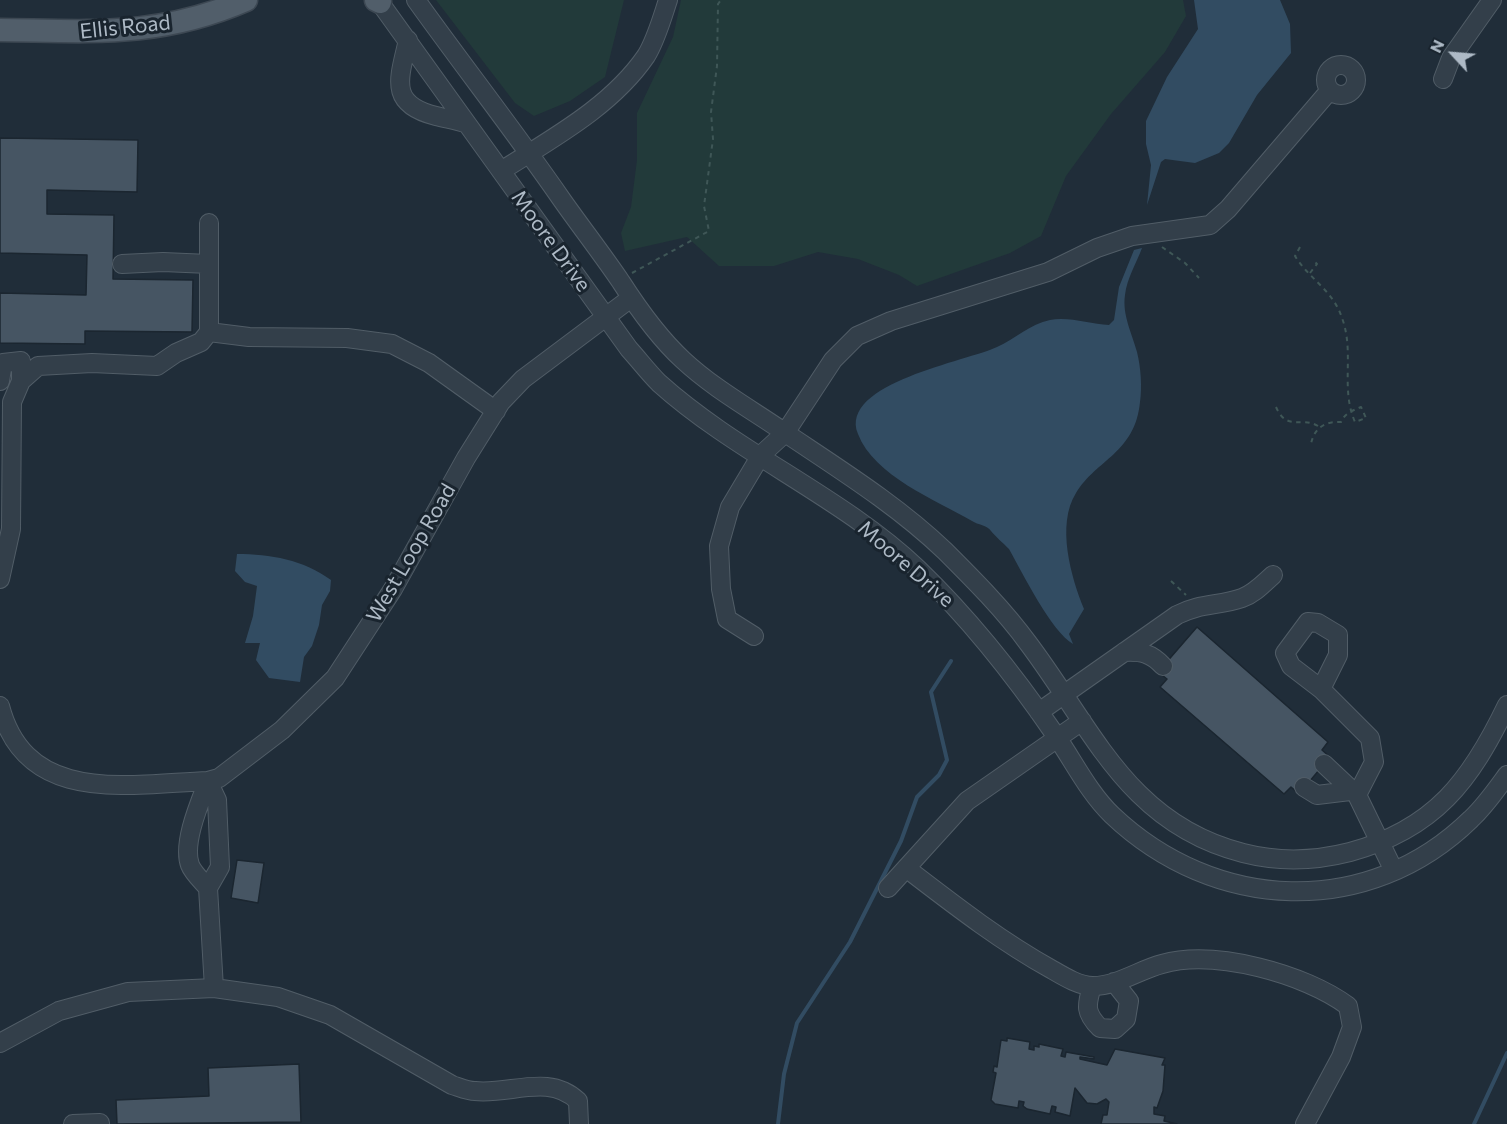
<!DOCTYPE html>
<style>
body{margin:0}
#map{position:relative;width:1507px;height:1124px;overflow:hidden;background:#202d39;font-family:Commissioner,sans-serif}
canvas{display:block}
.north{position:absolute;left:1423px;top:24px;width:60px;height:60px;-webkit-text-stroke:4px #19242e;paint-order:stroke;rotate:296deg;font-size:16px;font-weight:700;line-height:24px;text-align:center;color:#aebac6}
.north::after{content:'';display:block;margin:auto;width:21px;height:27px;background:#aebac6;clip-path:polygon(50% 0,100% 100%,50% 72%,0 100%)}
</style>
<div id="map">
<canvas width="1507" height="1124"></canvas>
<div class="north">N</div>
</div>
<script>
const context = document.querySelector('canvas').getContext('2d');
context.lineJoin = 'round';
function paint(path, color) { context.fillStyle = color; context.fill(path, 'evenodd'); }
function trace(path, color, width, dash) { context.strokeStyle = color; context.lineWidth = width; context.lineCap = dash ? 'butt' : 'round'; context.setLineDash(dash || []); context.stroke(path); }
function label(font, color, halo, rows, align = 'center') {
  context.font = font + ' Commissioner,sans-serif'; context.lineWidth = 6; context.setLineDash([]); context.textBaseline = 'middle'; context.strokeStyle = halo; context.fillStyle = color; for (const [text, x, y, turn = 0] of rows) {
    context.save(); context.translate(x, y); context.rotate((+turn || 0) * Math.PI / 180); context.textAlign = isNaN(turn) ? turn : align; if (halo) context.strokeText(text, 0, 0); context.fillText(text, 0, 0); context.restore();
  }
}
paint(new Path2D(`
 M436 0H624L605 77 570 101 534 116 515 103Z
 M681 0H1183L1186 16 1165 52 1111 114 1066 176 1041 236 1010 253 917 286 899 275 858 259 818 252 774 266H719L687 237 625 251 621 233 631 207 637 160V113L673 37Z`), '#223a3a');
paint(new Path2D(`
 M1194 0H1280L1290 24 1291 53 1257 95 1229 143 1219 153 1195 163 1165 159 1161 162 1147 205 1151 165 1146 144V121L1167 77 1198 29Z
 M1142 248C1136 264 1127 278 1125 295 1122 315 1132 333 1137 352 1141 368 1142 387 1140 402 1135 453 1097 459 1076 493 1056 525 1071 577 1084 609L1069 634 1073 644C1051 631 1023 574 1009 549 1003 543 995 536 991 531 987 525 978 525 972 521 936 500 874 476 858 434 838 383 968 361 997 347 1015 339 1030 324 1050 320 1068 316 1090 324 1109 325L1114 320 1119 287 1134 250Z
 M237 554C270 554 304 560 331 580L330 591 322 605 319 625 312 646 304 657 300 682 269 678 256 660 260 643H245L253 616 257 586 245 582 235 571Z`), '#324c62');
trace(new Path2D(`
 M778 1124 784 1074 797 1023 850 942 901 841 917 797 939 775 947 760 931 692 951 661
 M1474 1124 1507 1053`), '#324c62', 4);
const building = new Path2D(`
 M0 138 138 140 137 192 47 190V214L114 215 113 279 193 280 192 332 85 331V344L0 343V293L86 295 87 255 0 253Z
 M1197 627 1328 742 1322 750 1330 757 1299 794 1291 787 1284 794 1160 687 1167 679 1158 672Z
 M237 860 264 863 258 903 231 898Z
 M1007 1038 1030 1042 1029 1049 1034 1050V1046L1039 1047V1044L1063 1049 1061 1056 1065 1057 1066 1052 1094 1057V1059L1080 1057V1059L1107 1065 1115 1049 1165 1058 1162 1065H1165L1163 1091 1157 1108 1154 1107V1114L1165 1116 1164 1121 1177 1124H1101L1103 1115H1107L1109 1102 1106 1099 1097 1104 1087 1103 1075 1088 1070 1116 1055 1112 1056 1107 1052 1106 1050 1114 1027 1109 1023 1106 1024 1102 1019 1101 1018 1108 995 1104 991 1100 996 1073 993 1072 994 1066 997 1067 1001 1040 1007 1041Z
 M299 1064 301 1122 117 1124 116 1100 209 1096 208 1068Z`);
paint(building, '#465563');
trace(building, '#1b2630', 1.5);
const minor = new Path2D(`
 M378 0 629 349C639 360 648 372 659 383 738 454 841 496 918 569 971 620 1015 676 1056 736 1074 762 1089 793 1112 815 1214 912 1368 920 1471 819 1485 806 1496 790 1507 775
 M416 0C464 67 515 132 562 200 581 227 602 254 621 282 639 310 658 337 683 360 713 388 749 408 784 432 839 469 897 505 945 551 974 580 1004 610 1028 643 1093 729 1128 824 1243 853 1278 862 1315 861 1350 852 1435 829 1471 780 1507 705
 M408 40C399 79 388 104 436 116 447 119 457 120 467 124
 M1326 80a15 15 0 1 1 30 0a15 15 0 1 1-30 0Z
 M1443 79 1451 58 1492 0
 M501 171C551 139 611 107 646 56 656 40 662 18 668 0
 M122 264 163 262 209 264
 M209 332 249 337 347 338 392 344 429 363 496 411
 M0 381 3 363 21 361V381L12 402 11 529 0 579
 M21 381 38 366 92 363 157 366 176 353 201 342 209 332V223
 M754 636 727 619 721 589 719 546 730 507 761 455 785 433 833 360 857 336 891 321 1048 272 1097 248 1132 236 1210 225 1228 209 1330 90
 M1124 652C1141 651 1151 653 1163 666
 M1321 689 1291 666 1285 653 1308 622 1318 623 1338 635V655L1321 689 1370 738 1374 762 1357 795
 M0 706C26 806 129 784 208 781L219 778 282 730 335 678 393 589 466 458 501 402 523 379 631 298
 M1039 712 1177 615C1200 603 1219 606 1242 598 1254 594 1263 584 1273 575
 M1324 764 1357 795 1394 871
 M208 781 217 800 220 867 208 888 214 988
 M208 781C200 802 182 843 190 865 193 873 203 882 208 888
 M1304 787 1317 795 1350 791
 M906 868C953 904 999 940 1051 969 1063 976 1079 986 1093 986 1117 986 1139 970 1162 964 1215 949 1305 974 1348 1006L1352 1027 1341 1057 1305 1124
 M888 888 967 801 1082 721
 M1092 986C1086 1006 1085 1013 1100 1028L1115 1029 1126 1019 1129 1001 1114 982
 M0 1043 59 1011 128 992 214 988 278 997 330 1015 452 1085C459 1087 467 1091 475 1091 510 1095 549 1073 578 1101L579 1124
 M73 1124 100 1123`);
const major = new Path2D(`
 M376 0 380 2
 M0 30C91 31 158 38 246 0`);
trace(minor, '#515d67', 20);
trace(major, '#3d4853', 25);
trace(new Path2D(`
 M1162 247 1185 263 1199 278
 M1300 247 1295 256C1309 279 1333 290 1342 318 1355 353 1340 388 1355 422L1366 418 1361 407C1352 411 1345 413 1341 422 1325 421 1314 428 1311 444
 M632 273 709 231 704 206 713 139 711 112 717 66 718 4 721 0
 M1310 273 1317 264 1315 262
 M1276 407C1287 432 1302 416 1318 426
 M1171 581 1186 595`), '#3f5757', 2, [4.5, 4.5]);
trace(minor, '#333f4a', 18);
trace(major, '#515e6a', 22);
label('21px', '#aebac6', '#19242e', [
 ["Ellis Road",125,27,-6],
 ["Moore Drive",551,241,54],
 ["West Loop Road",411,553,-60],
 ["Moore Drive",906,564,41]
]);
</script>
